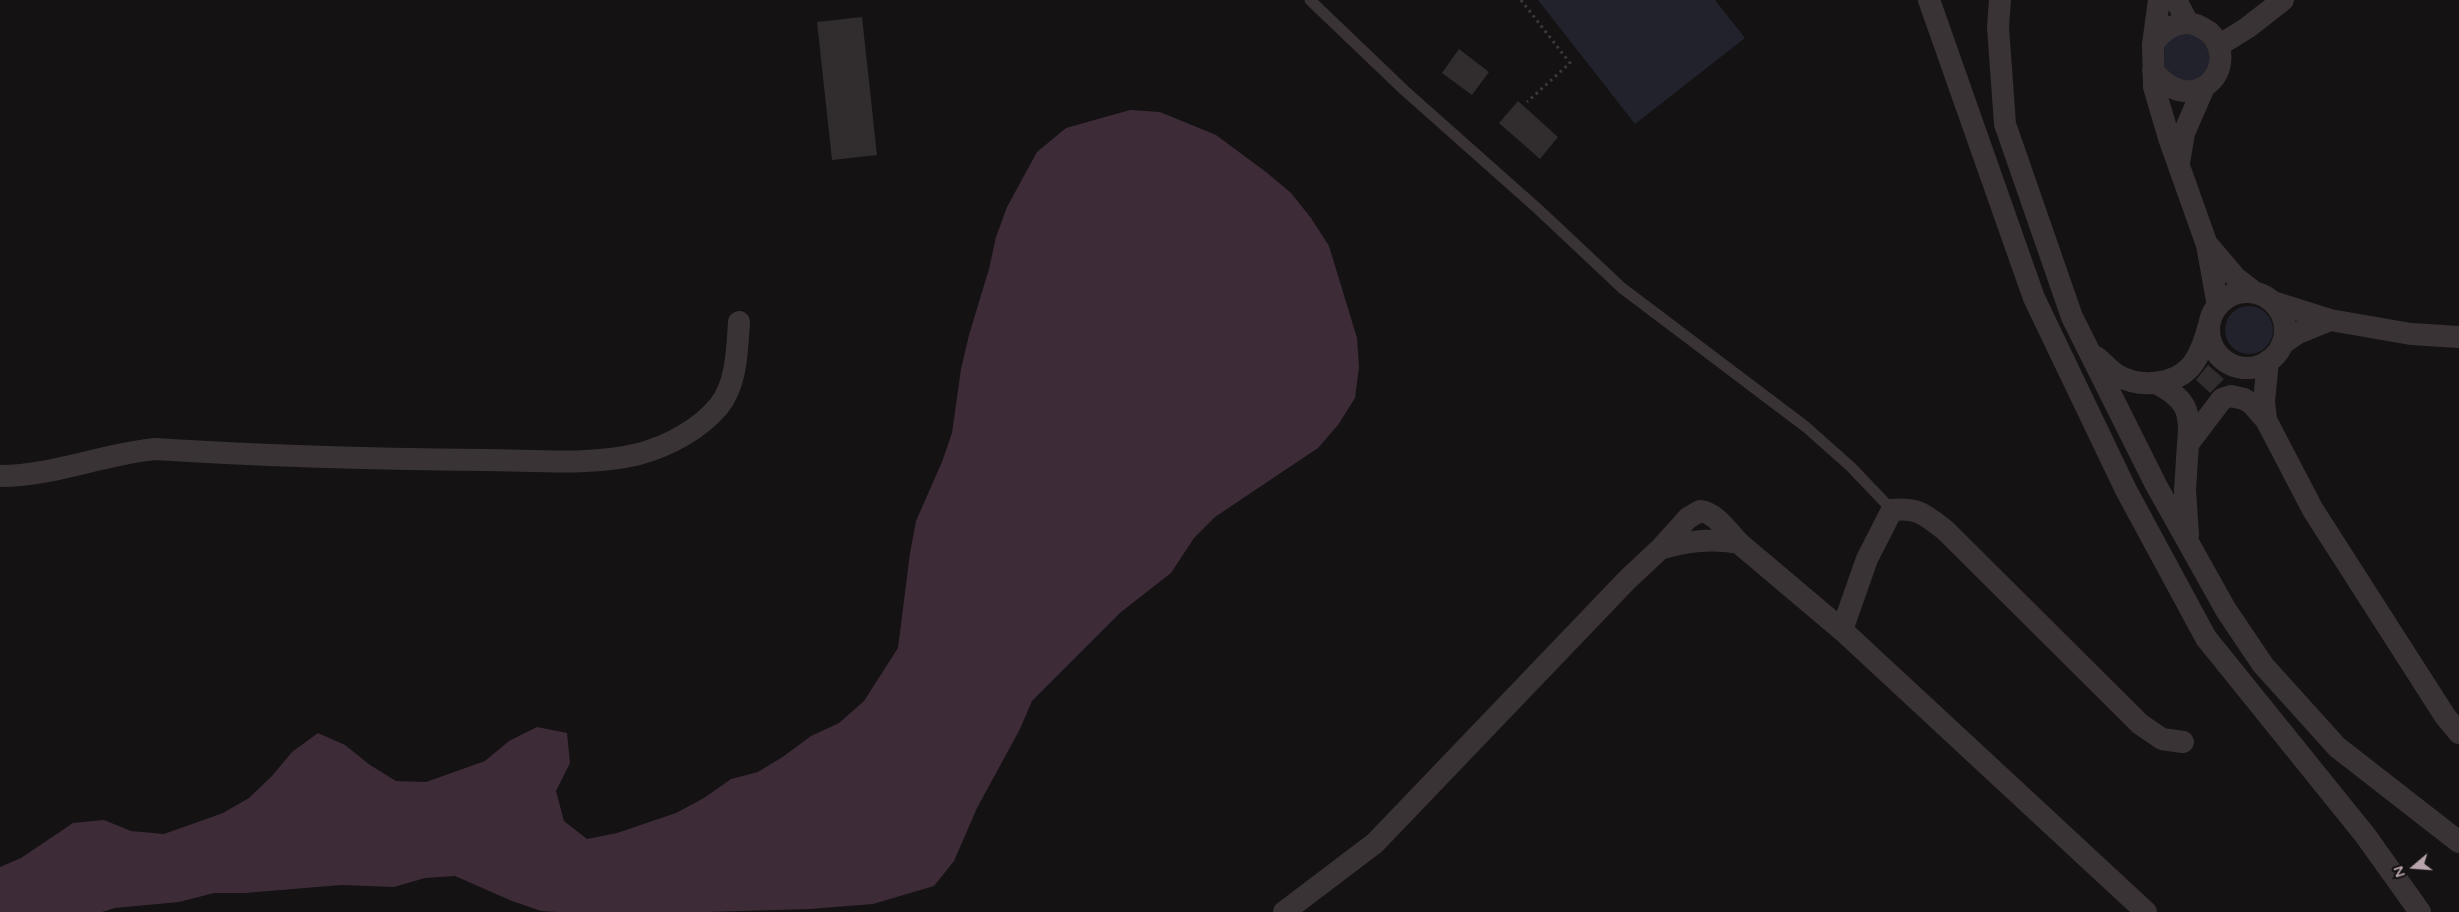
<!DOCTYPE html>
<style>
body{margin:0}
#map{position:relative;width:2459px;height:912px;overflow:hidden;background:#141213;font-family:"Varela Round",sans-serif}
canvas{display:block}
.north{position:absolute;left:2389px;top:842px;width:50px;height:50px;-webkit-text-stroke:4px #0f0d0e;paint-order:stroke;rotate:252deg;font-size:14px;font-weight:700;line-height:20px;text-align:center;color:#b6a3ac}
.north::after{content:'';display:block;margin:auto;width:18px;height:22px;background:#b6a3ac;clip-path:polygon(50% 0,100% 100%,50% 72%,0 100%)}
</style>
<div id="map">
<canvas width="2459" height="912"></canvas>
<div class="north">N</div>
</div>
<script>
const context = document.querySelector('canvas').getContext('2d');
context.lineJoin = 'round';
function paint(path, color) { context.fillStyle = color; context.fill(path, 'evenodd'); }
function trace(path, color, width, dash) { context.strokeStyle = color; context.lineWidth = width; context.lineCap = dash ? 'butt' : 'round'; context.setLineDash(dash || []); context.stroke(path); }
paint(new Path2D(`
 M1538 0H1715L1745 38 1635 124Z
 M2195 33C2218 54 2215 71 2187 84L2165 74 2164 41 2170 35Z
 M2225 330a24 24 0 1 1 48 0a24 24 0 1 1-48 0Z`), '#22222c');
paint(new Path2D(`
 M1130 110 1160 112 1216 135 1266 172 1291 193 1311 218 1329 246 1357 338 1359 367 1355 398 1338 425 1318 448 1215 517 1194 538 1171 573 1121 612 1032 701 1020 729 977 808 954 861 934 886 873 904 810 909 708 912H557L541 911 512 901 455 876 425 878 394 887 341 885 245 893H214L179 902 115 908 102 912H0V867L21 858 73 823 104 820 131 831 164 834 223 813 249 798 272 776 292 752 318 733 345 745 370 765 396 781 426 782 485 761 509 741 537 727 567 733 570 763 556 791 564 821 587 839 617 833 676 813 704 798 731 779 758 772 784 756 811 736 839 723 864 701 898 648 910 553 916 521 942 462 952 433 961 369 969 335 989 269 996 237 1007 207 1037 152 1066 128Z`), '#3e2b38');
paint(new Path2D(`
 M862 17 877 155 832 160 817 22Z
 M1459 49 1489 72 1472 95 1442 73Z
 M1518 101 1558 137 1540 159 1499 123Z
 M2208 365 2224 379 2210 393 2196 380Z`), '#312d2e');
trace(new Path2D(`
 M1521 0 1570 63 1527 102`), '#40393c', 3, [2.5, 4]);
trace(new Path2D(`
 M1310 0 1404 90 1538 209 1622 288 1806 427 1851 467 1892 510`), '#393335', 11);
trace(new Path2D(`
 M1929 0 2034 298 2126 490 2206 638 2365 835 2420 912
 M2000 0 1998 27 2005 124 2072 317 2156 485 2226 610 2263 665 2337 747 2459 842
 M2159 0 2153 44 2154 87 2169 138 2207 245 2218 306
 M2176 0 2188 23
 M2218 46 2247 28 2283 0
 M2153 71C2194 122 2243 65 2209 32 2203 28 2195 23 2188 23 2173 23 2161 32 2153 44
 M2179 163 2184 133 2204 87
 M2208 245 2236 278 2254 292
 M2209 330a38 38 0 1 1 76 0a38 38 0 1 1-76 0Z
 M2273 302 2330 320 2411 334 2459 337
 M2282 344 2298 333 2330 320
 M2096 357C2103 362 2109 370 2117 375 2139 388 2175 386 2192 365 2201 353 2205 339 2209 325
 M2156 383C2185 398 2192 410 2188 444
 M2266 420 2264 401 2268 361
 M0 476C53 476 103 454 155 449 265 456 374 459 484 460 534 460 590 466 639 454 668 446 699 430 719 406 737 383 737 350 739 322
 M1700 511C1715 512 1729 532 1739 543 1711 538 1687 541 1660 549L1688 518Z
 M2188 535 2185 490 2188 444 2222 399 2231 396 2244 399 2252 404 2266 420 2313 510 2445 716 2459 733
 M1739 543 1842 630 2146 912
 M1842 630 1867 559 1892 510C1918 507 1925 515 1945 530L2140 724 2162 739 2183 742
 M1284 912 1375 843 1627 580 1660 549`), '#393335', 22);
</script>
